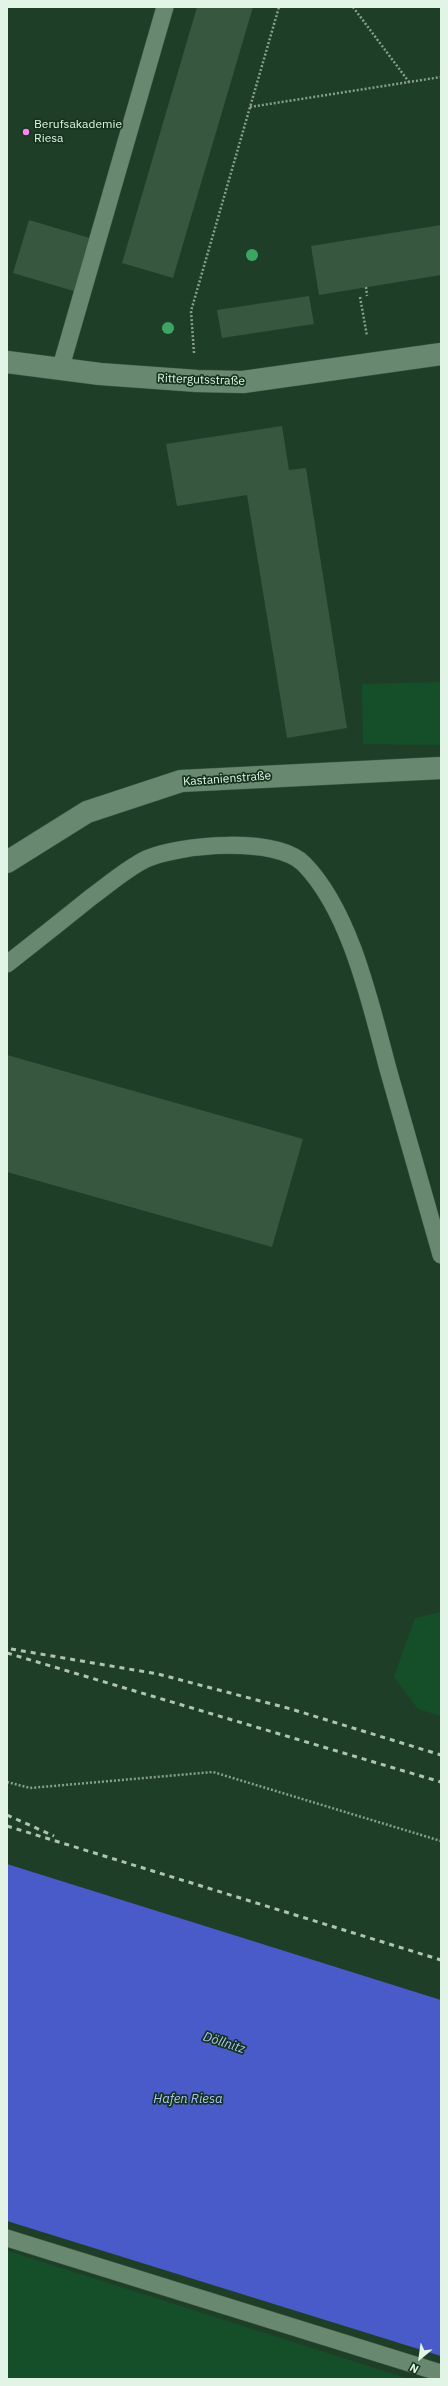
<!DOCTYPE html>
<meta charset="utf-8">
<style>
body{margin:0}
#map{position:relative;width:448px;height:2386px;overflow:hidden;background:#1f3e28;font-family:"IBM Plex Sans",sans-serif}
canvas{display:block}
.frame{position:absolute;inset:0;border:8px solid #e2f4e5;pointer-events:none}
.north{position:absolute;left:400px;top:2338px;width:40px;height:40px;-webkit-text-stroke:3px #14341e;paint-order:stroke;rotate:209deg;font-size:11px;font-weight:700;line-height:16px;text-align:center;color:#e2f4e5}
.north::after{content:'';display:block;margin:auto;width:14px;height:18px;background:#e2f4e5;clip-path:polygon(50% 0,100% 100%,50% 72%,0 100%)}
</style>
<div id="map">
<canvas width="448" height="2386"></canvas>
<div class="frame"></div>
<div class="north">N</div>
</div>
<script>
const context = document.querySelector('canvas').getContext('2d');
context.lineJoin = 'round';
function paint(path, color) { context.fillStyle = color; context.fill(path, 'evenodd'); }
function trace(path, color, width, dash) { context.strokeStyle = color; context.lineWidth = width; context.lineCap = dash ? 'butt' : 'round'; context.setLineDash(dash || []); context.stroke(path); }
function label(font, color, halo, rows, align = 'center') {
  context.font = font + ' "IBM Plex Sans",sans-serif'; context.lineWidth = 3.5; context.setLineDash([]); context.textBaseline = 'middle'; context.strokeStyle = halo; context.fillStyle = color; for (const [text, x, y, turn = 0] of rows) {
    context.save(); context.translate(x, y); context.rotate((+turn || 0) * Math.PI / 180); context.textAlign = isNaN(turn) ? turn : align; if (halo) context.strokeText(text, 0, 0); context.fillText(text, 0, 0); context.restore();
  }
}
paint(new Path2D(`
 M441 682V745L363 744 362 684Z
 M441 1612V1716L418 1709 394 1677 415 1618Z
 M7 2250 8 2251 409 2379H7Z`), '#154f2a');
paint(new Path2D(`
 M7 1864 441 2000V2356L7 2221Z`), '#485bc8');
paint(new Path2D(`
 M197 7H253L173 278 122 263Z
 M29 220 93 239 77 292 13 273Z
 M441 225V275L319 295 311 246Z
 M309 296 314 324 222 338 217 310Z
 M282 426 289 470 306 468 347 728 287 738 247 495 177 506 166 444Z
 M7 1055 303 1139 272 1247 7 1172Z`), '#37573f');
const service = new Path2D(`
 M60 370 165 7
 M7 964C35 942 63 920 90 898 108 885 126 869 146 859 180 844 276 836 304 864 351 912 371 1006 388 1069 406 1131 423 1193 441 1255
 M7 2238 441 2373`);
const minor = new Path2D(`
 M7 362 100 374 197 381 243 382 441 354
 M7 862 87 812 181 781 441 768`);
trace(service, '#3e5b47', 18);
trace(minor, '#3e5b47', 23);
trace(new Path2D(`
 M353 7 409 82
 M250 107 441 77
 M366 287 367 296
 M360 297 367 336
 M194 353 191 311 279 7
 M7 1782 30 1788 213 1772 441 1841`), '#879f8c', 2.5, [2, 2]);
trace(service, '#688970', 17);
trace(minor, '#688970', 22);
trace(new Path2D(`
 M11 1649 158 1674 291 1709 441 1755
 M7 1653 441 1782
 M7 1815 54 1836
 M7 1826 441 1960`), '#afc4b3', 3, [5, 5]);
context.fillStyle = '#3ca561';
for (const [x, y] of [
 [252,255],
 [168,328]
]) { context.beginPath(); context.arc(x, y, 6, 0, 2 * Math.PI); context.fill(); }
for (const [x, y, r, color] of [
 [26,132,4,"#f888eb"]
]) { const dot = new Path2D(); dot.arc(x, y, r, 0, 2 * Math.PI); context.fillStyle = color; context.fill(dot); trace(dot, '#14341e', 1.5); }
label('12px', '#e2f4e5', '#14341e', [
 ["Berufsakademie",34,125],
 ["Riesa",34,139]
], 'left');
label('12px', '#e2f4e5', '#14341e', [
 ["Rittergutsstraße",201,380,2],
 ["Kastanienstraße",227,779,-4]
]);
label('italic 13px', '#b0c1f8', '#14341e', [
 ["Döllnitz",224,2043,18],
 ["Hafen Riesa",188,2099]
]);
</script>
